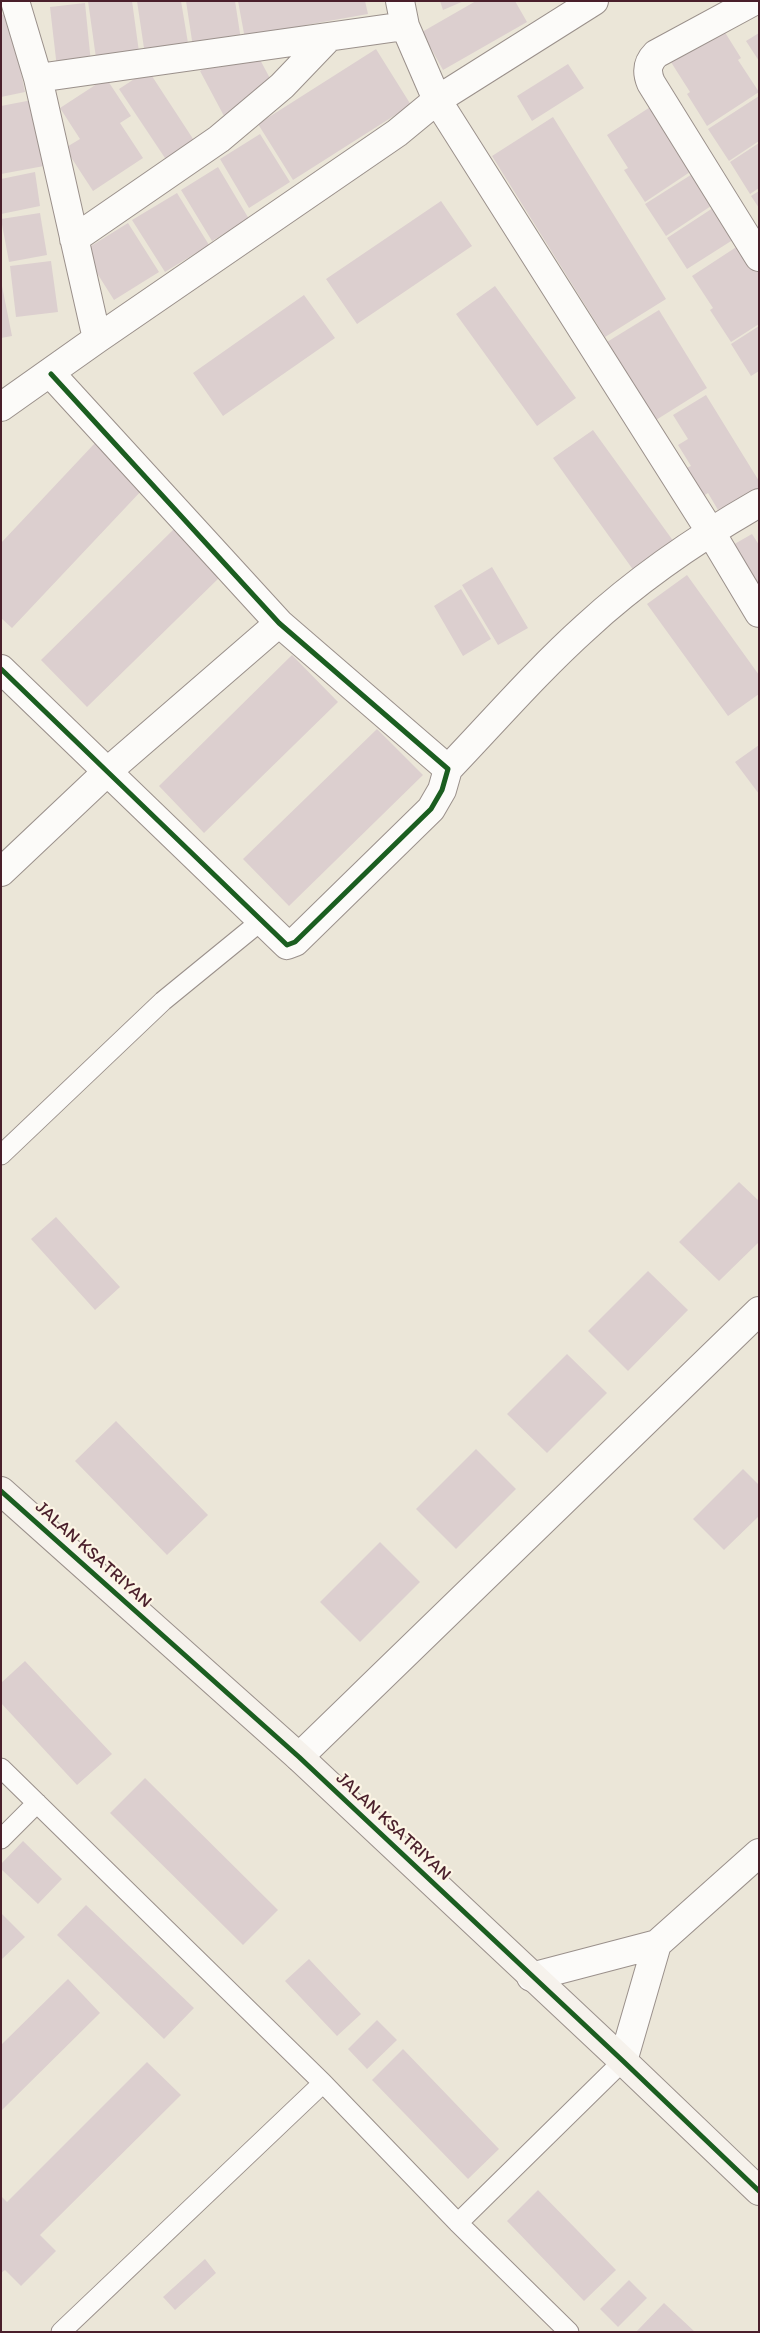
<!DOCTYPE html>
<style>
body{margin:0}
#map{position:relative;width:760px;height:2333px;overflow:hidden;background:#ebe6d8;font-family:Itim,sans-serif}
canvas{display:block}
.frame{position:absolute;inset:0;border:2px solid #4a1f2b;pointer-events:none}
</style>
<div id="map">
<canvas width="760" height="2333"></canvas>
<div class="frame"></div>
</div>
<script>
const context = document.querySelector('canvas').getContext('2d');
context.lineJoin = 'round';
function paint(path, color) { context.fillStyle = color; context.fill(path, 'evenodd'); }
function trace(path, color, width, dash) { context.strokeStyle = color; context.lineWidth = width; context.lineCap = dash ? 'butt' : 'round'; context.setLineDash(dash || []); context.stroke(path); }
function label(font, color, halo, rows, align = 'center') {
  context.font = font + ' Itim,sans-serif'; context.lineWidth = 4.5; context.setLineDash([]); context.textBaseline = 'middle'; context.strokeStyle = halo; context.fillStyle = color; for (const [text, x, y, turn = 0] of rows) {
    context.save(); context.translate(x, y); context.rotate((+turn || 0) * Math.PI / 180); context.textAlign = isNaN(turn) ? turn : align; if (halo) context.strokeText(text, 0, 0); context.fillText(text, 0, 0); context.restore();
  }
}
paint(new Path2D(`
 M88 1H132L139 52 96 58Z
 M137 1H181L189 49 145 55Z
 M186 1H235L241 40 193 47Z
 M238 1H365L368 14 306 25V28L245 39Z
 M440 1H464L443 10Z
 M476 1H515L527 22 443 70 422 32Z
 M85 3 91 63 57 68 50 7Z
 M9 13 25 92 1 97V15Z
 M721 26 741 58 738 60 759 92 707 126 687 94 690 92 669 59Z
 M759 33V61L746 41Z
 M376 49 411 105 293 180 258 124Z
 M234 53 239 63 257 54 273 84 258 99 224 116 200 71Z
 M568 64 584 88 532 121 517 96Z
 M148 70 197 145 169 164 119 89Z
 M106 78 131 116 120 123 143 158 93 191 65 148 80 139 60 108Z
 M759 96V141L729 161 708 129Z
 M32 100 44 166 1 174V106Z
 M658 102 696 168 645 202 624 170 628 168 607 135Z
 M553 117 666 299 605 337 492 156Z
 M260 134 290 182 249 208 220 159Z
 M759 143V188L750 194 730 162Z
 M218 167 249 219 212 241 181 190Z
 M697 171 717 202 666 236 645 204Z
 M35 172 40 206 1 214V179Z
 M759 191V208L751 196Z
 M177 193 209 245 165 272 132 220Z
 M441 201 472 246 357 324 326 279Z
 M719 204 739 236 687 269 667 238Z
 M40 213 47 255 9 262 1 219Z
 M128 223 159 272 114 300 83 251Z
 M744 242 759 265V324L731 342 710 310 713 308 692 276Z
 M51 261 58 312 16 317 10 266Z
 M1 281 12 336 1 338Z
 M495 286 576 398 537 426 456 314Z
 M304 295 335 338 223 416 193 373Z
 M659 310 707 388 656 420 607 342Z
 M759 326V371L751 376 731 344Z
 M706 395 759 481V495L732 512 728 505 718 510 708 493 700 498 682 470 691 466 678 445 688 439 673 415Z
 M593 430 674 542 634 571 553 458Z
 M95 443 143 489 12 628 1 618V543Z
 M174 529 221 576 87 707 41 660Z
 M752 534 759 545V592L731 546Z
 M492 567 528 628 498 645 462 585Z
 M687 575 759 675V694L728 716 647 604Z
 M461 589 491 639 463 656 434 606Z
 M292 655 338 702 204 833 159 786Z
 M377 729 423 775 289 906 243 859Z
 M759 745V794L735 762Z
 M739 1182 759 1201V1242L719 1281 679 1242Z
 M56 1217 120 1287 95 1310 31 1239Z
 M648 1271 688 1310 628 1371 588 1331Z
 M567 1354 607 1393 547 1453 507 1414Z
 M116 1421 208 1515 167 1555 75 1461Z
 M476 1449 516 1489 456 1549 416 1509Z
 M743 1469 759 1485V1516L724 1550 693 1519Z
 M380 1542 420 1582 360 1642 320 1602Z
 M25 1661 112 1754 77 1785 1 1703V1683Z
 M145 1778 278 1910 243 1945 110 1813Z
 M23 1841 62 1879 38 1904 1 1869V1864Z
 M86 1905 194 2008 164 2039 57 1935Z
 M1 1913 25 1937 1 1960Z
 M309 1959 361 2014 337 2036 285 1981Z
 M68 1979 100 2013 1 2111V2045Z
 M377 2020 397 2040 367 2069 348 2049Z
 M403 2049 499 2149 468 2179 372 2080Z
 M147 2062 181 2095 40 2235 56 2251 21 2286 5 2270 1 2273V2196L7 2202Z
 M538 2190 616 2270 584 2301 507 2221Z
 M205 2259 216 2273 175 2310 163 2297Z
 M629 2280 647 2298 618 2327 600 2309Z
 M664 2303 695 2332H636Z`), '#dccfcf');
const lane = new Path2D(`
 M1 1155 163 1001 261 921
 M1 1768 323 2083
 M1 1839 37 1803
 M458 2223 623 2061
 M61 2332 323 2083 458 2223 569 2332`);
const street = new Path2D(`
 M15 1 38 78 97 339
 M400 1 405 26 437 100 710 531 759 613
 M754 1 656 54C647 63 646 71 651 83L759 257
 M38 78 405 26
 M74 239 219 139 282 86 329 37
 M1 407 97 339 397 133 437 100 594 1
 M1 669 287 945 295 942 431 809 442 790 448 769 279 623 51 374
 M448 769C493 722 537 671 586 627 638 579 698 538 759 503
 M1 872 108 771 279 623
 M299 1757 759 1311
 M531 1977 657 1944 759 1853
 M623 2061 657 1944`);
const secondary = new Path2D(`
 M1 1491 299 1757 623 2061 759 2191`);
trace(lane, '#9a908b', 21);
trace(street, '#9a908b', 30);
trace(secondary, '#9a908b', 30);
trace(lane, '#fcfbf9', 19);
trace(street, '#fcfbf9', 28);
trace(secondary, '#f6f2ec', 28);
trace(new Path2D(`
 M1 669 287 945 295 942 431 809 442 790 448 769 279 623 51 374
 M1 1491 299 1757 623 2061 759 2191`), '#1b5e20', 5);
label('18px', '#4a1f2b', '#fcf5e5', [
 ["JALAN KSATRIYAN",93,1555,42],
 ["JALAN KSATRIYAN",393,1827,43]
]);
</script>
